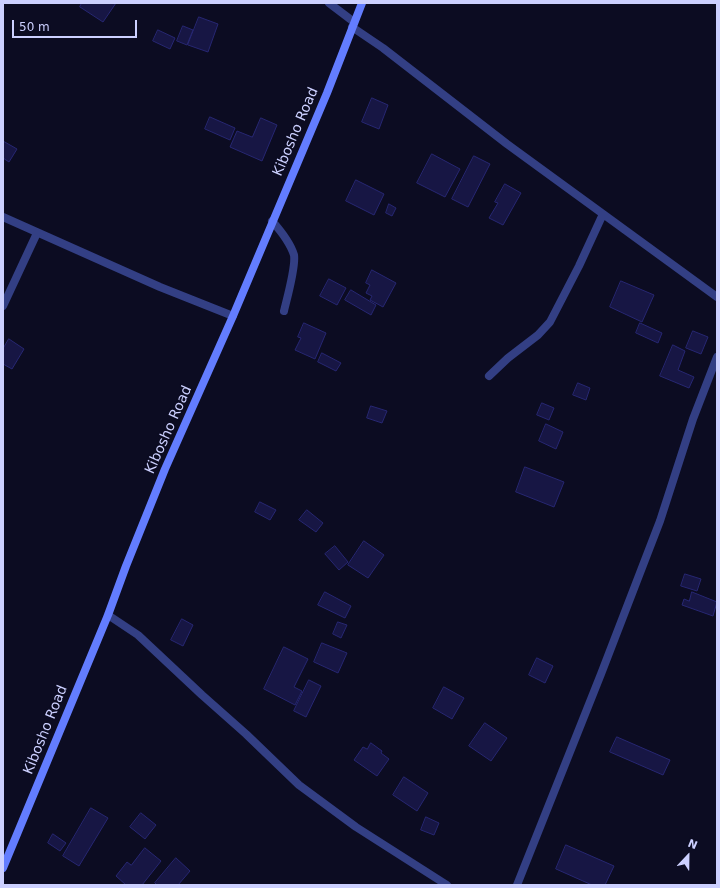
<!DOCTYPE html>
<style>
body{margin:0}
#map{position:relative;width:720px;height:888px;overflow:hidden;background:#0c0c22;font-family:"DejaVu Sans",sans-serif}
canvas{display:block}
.frame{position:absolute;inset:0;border:4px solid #ccd0ff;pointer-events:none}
.north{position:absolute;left:668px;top:836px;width:40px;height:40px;-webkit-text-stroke:3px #0c0c22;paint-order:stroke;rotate:22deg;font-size:11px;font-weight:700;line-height:16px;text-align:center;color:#ccd0ff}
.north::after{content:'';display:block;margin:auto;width:14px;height:18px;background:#ccd0ff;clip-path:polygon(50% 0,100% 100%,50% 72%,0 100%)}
.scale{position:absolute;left:12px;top:20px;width:125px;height:18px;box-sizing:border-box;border:2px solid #ccd0ff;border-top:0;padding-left:5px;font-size:12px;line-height:14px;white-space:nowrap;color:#ccd0ff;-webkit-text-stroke:3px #0c0c22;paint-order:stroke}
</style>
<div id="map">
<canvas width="720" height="888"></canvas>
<div class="frame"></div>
<div class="north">N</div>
<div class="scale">50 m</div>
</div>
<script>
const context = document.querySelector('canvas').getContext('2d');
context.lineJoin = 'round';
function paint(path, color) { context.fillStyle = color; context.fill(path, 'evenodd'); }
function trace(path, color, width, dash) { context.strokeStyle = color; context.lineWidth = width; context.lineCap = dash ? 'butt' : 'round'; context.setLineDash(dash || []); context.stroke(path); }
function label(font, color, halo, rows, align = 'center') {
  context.font = font + ' "DejaVu Sans",sans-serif'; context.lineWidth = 3.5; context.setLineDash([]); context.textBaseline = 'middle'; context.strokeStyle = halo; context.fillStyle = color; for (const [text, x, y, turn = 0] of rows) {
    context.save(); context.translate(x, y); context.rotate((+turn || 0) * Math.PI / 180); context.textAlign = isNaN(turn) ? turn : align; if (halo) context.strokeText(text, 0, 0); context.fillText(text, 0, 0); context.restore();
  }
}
const building = new Path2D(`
 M82 3H116L103 22 80 7Z
 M199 17 218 24 208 52 188 45Z
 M183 26 193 30 187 45 177 41Z
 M158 30 175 38 170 49 153 41Z
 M372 98 388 105 379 129 362 122Z
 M210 117 235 128 230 140 205 129Z
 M261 118 277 125 262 161 230 147 237 131 252 137Z
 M3 141 17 149 9 162 3 158Z
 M432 154 460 169 445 197 417 183Z
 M474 156 490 164 468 207 452 199Z
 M356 180 384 194 374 215 346 201Z
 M505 184 521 193 503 225 489 218 498 203 495 202Z
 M389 204 396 208 392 216 386 213Z
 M372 270 396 283 383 307 370 300 372 296 366 293 370 285 366 283Z
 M329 279 346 288 337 305 320 296Z
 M621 281 654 295 642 322 610 307Z
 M351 290 376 305 371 315 345 300Z
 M304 323 326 333 315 359 295 350 301 338 298 337Z
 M640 323 662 333 658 343 636 333Z
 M693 331 708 337 701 354 686 348Z
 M9 339 24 349 12 369 3 364V349Z
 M673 345 685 351 678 370 694 377 689 388 660 376Z
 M322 353 341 363 336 371 318 362Z
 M578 383 590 388 586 400 573 395Z
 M542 403 554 408 549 420 537 415Z
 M371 406 387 411 382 423 367 418Z
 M546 424 563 432 556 449 539 441Z
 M525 467 564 482 554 507 516 492Z
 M260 502 276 510 270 520 255 512Z
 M307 510 323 523 316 532 299 520Z
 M364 541 384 555 368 578 348 565Z
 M335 546 348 562 339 570 325 554Z
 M685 574 701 579 697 591 681 586Z
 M325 592 351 606 345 618 318 605Z
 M692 592 717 602 713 616 682 605 684 599 689 601Z
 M182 619 193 625 183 646 171 640Z
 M338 622 347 625 341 638 333 634Z
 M322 643 347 653 338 673 314 662Z
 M284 647 308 659 294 687 302 691 295 705 264 689Z
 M537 658 553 666 545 683 529 675Z
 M309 680 321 686 306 717 294 711Z
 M444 687 464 698 452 719 433 708Z
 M485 723 507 738 491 761 469 746Z
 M617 737 670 760 663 775 610 752Z
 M371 743 382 751 381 753 389 759 377 776 354 760 363 747 367 749Z
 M404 777 428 793 417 811 393 795Z
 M91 808 108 818 79 866 63 856Z
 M141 813 156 825 145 839 130 827Z
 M426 817 439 823 434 835 421 830Z
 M53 834 66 843 60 851 48 843Z
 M566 845 614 866 605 885H592L556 869Z
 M145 848 161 861 142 885H126L116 876 127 862 131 865Z
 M176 858 190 871 178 885H157L155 883Z`);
paint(building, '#171644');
trace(building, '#272772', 1);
trace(new Path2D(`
 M329 3 354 22
 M352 27 383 48 507 144 717 297
 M3 217 160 287 233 316
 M272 221C280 230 290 242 294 255 296 267 287 298 284 311
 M3 306 37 233
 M489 376 508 358 538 335 550 322 579 266 603 214
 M108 615 138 635 202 695 246 734 299 785 356 827 447 885
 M517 885 601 674 660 521 693 419 717 357`), '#333f84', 8);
trace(new Path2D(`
 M3 868 108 615 126 566 165 469 233 316 327 93 362 3`), '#637dff', 8);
label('14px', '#ccd0ff', '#0c0c22', [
 ["Kibosho Road",296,132,-67],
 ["Kibosho Road",169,430,-66],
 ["Kibosho Road",46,730,-68]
]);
</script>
